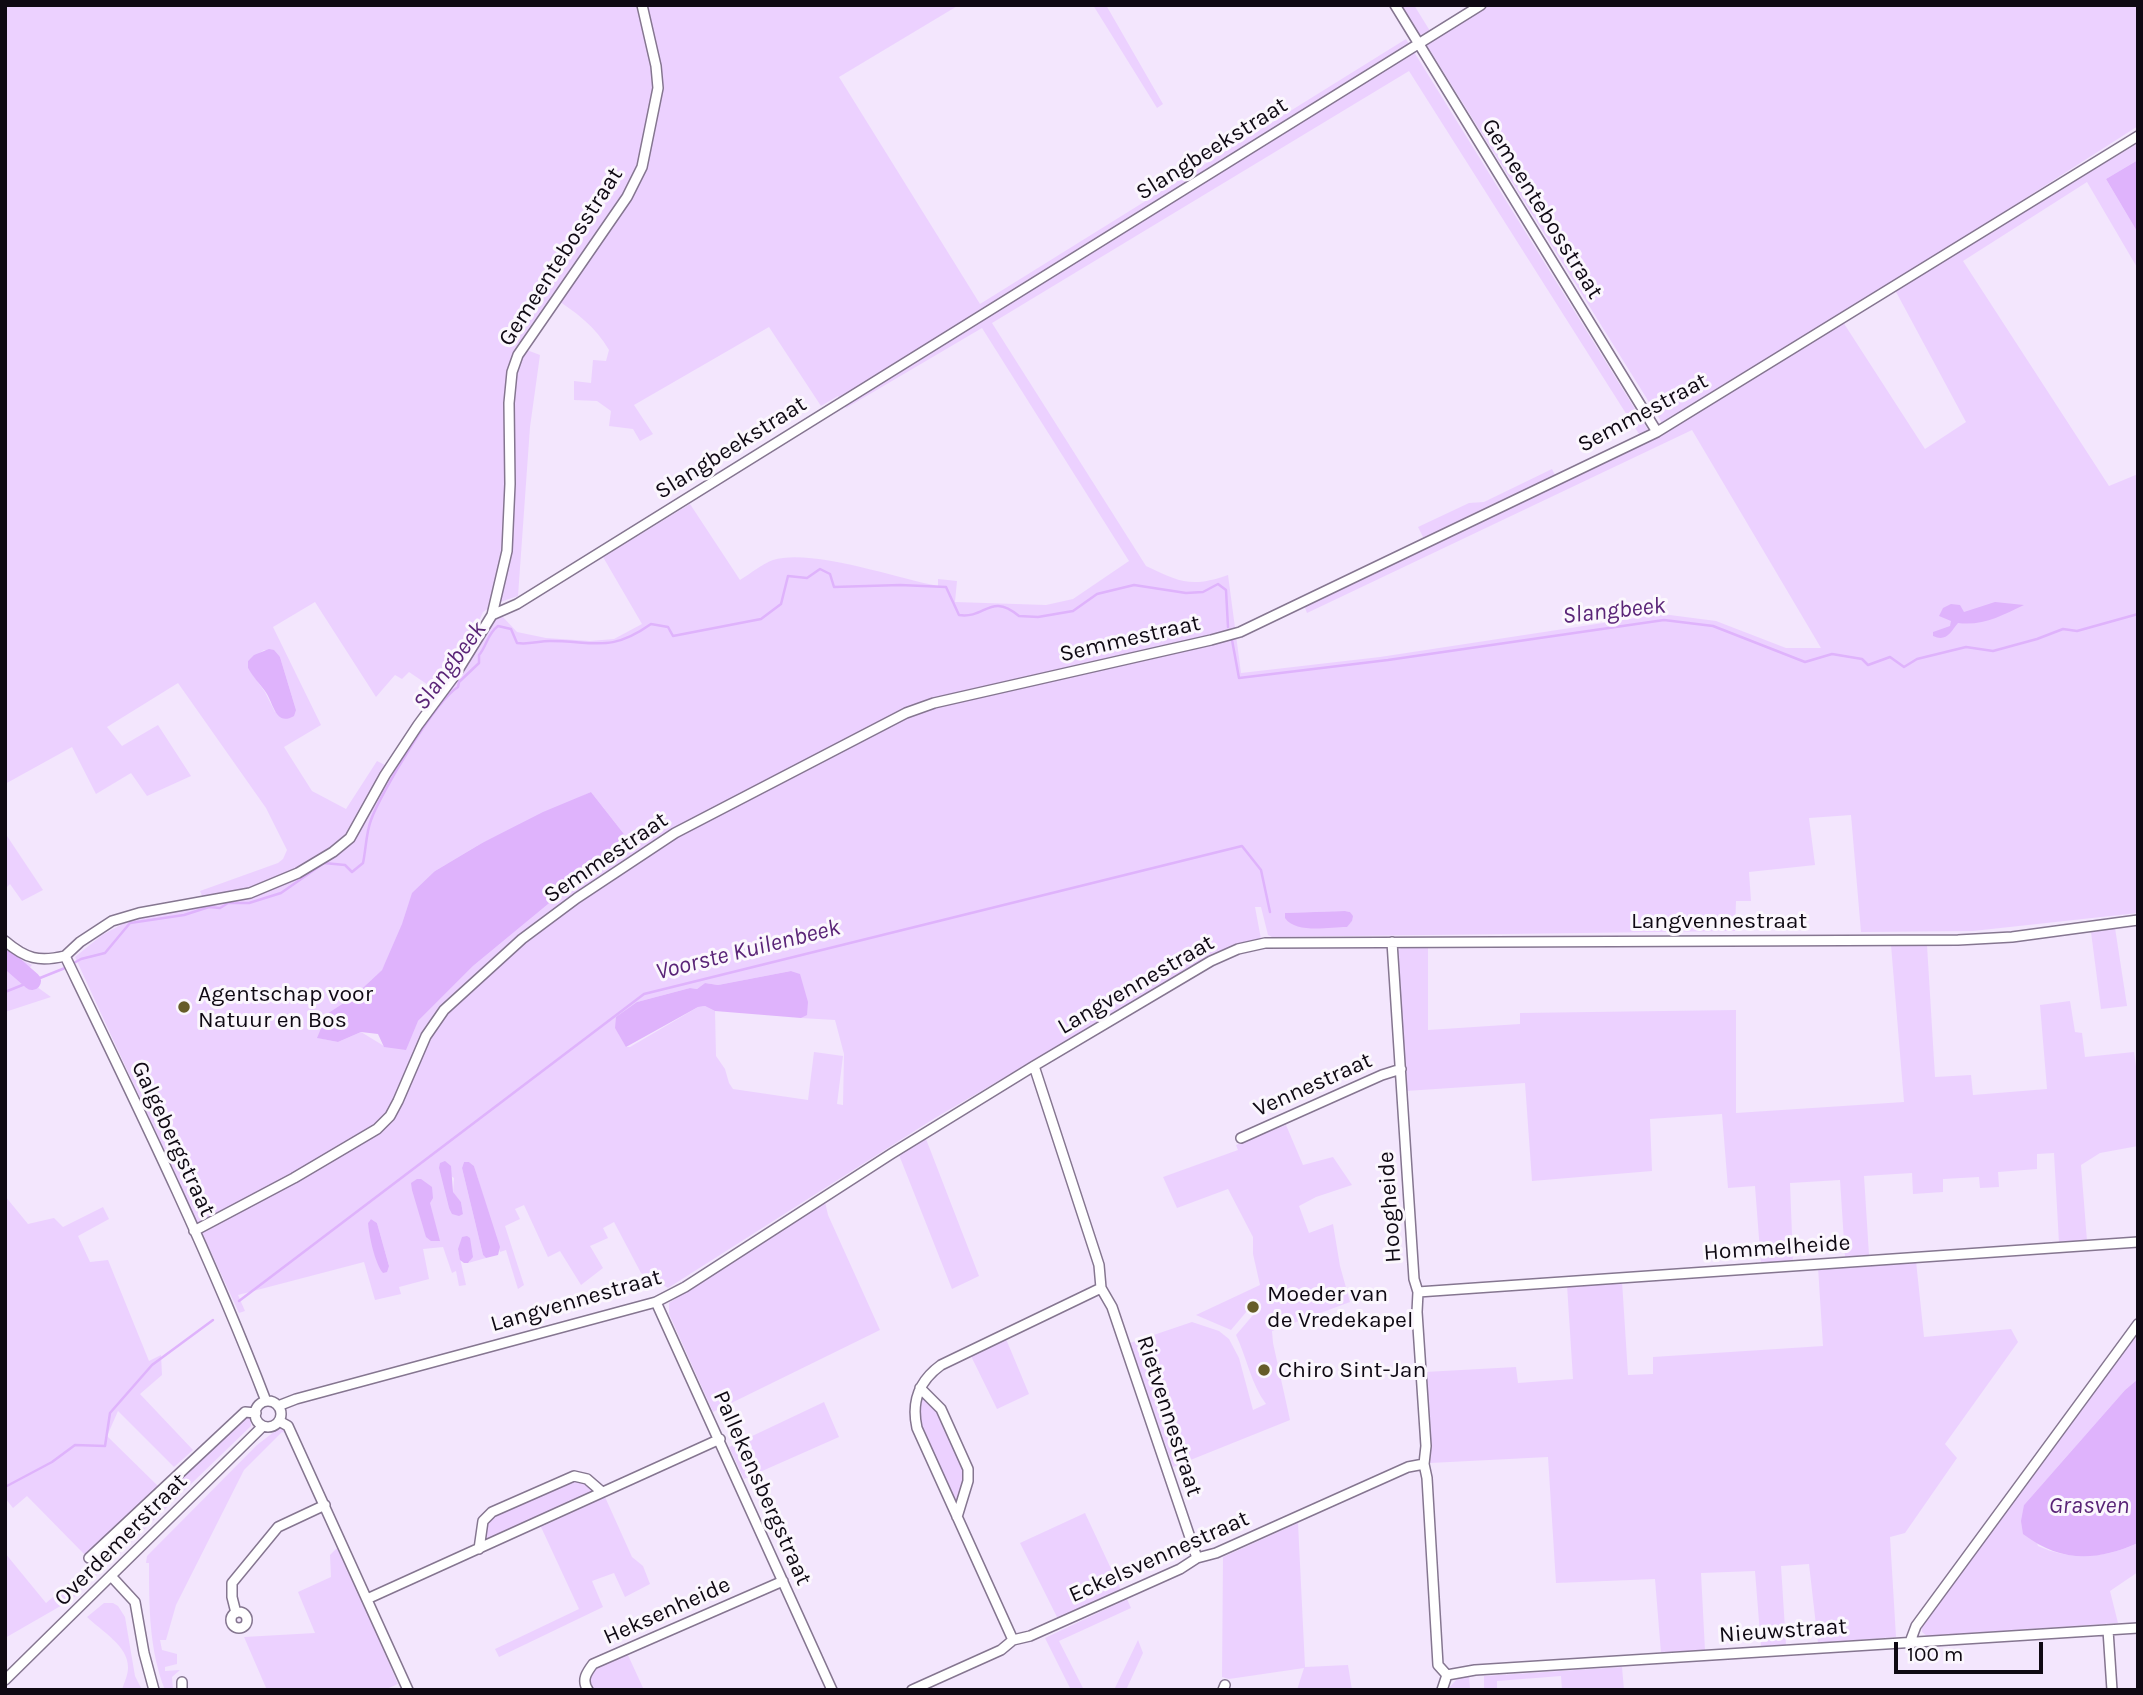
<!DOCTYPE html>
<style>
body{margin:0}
#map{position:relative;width:2143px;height:1695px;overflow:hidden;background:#f3e6fd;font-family:Karla,sans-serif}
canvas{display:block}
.frame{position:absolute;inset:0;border:7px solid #0f0913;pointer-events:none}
.scale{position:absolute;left:1894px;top:1642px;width:149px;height:32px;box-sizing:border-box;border:4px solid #0f0913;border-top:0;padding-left:9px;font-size:21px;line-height:24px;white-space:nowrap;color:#0f0913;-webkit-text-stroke:5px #fbf7fd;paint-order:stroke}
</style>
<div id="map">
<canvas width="2143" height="1695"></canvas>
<div class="frame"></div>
<div class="scale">100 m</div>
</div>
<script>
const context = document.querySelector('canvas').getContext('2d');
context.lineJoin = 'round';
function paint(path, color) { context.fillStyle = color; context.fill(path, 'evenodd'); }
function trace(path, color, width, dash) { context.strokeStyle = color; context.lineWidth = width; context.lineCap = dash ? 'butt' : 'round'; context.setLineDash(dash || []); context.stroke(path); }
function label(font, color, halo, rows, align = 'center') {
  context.font = font + ' Karla,sans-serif'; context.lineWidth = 6; context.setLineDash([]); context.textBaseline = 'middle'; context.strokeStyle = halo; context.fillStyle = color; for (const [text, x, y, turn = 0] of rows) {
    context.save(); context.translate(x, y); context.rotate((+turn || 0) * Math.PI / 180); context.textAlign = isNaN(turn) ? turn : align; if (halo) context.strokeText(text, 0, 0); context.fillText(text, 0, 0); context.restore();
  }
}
paint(new Path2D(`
 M5 5H959L839 77 980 304 1406 39 1648 430 1662 423 1426 44 1490 5H2138V126L1937 255 1843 322 1925 449 1966 422 1895 290 2138 143V160L2106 179 2138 233V269L2087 182 1963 261 2109 486 2138 474V913L1973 931 1861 932 1851 815 1809 818 1815 865 1749 872 1751 901H1736L1735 931 1272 937 1268 935 1261 907H1255L1261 939 1244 942 1219 952 935 1118 668 1288 641 1273 614 1222 603 1228 608 1238 590 1246 603 1268 581 1285 560 1251 548 1257 524 1205 515 1209 520 1219 505 1226 524 1285 518 1289 506 1250 500 1252 474 1166 469 1162H464L462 1168 483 1255 486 1258 468 1263 470 1261 458 1249 466 1285 459 1286 456 1271 452 1273 443 1247 423 1249 429 1279 399 1287 401 1294 375 1300 364 1262 238 1295 245 1311 239 1313 75 957 102 935 134 918 206 905 200 891 278 863 283 859 287 850 266 808 178 683 107 727 122 746 158 725 191 776 147 796 131 773 96 794 72 747 5 784ZM1409 71 1639 434 1556 477 1552 469 1484 502 1469 503 1418 527 1424 539 1302 600 1307 613 1692 430 1821 648H1786L1716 621 1662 614 1380 657 1241 673 1228 575C1191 588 1180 582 1146 566L992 323ZM552 297C575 311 596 327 609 350L606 361 593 360 591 383 574 381V400L597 401 611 411 609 426 633 429 640 441 653 434 634 405 769 327 821 406 838 396 846 408 982 328 1129 561 1073 599 1046 605 955 602 957 581 938 579V586C897 578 810 548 773 560 762 564 750 574 740 580L690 504 603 557 642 624 614 639 590 641 546 638 517 632 502 616 496 619 454 685 393 769 377 761 346 809 312 791 284 747 321 725 273 627 315 602 376 697 395 675 402 679 409 672 437 691 472 637 483 612 497 603 518 596 530 427 540 355 519 347ZM264 650 280 657 296 710 275 712 265 692 248 668V661ZM591 792 631 843 553 900 473 966 418 1021 384 1046 361 1032 338 1042 318 1038 353 997 382 970 435 871 482 843ZM1345 911 1350 912 1352 921 1346 927H1302L1286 913ZM791 971 799 974 806 1014 801 1018 835 1020 844 1054 843 1105 837 1104 843 1056 814 1052 808 1100 733 1089 729 1083 725 1069 716 1056 715 1011 705 1006 698 1007 630 1047H626L637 1002 690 988 697 989 705 983 718 985ZM439 1168 454 1178 453 1193 461 1202 463 1214 449 1208ZM371 1219 377 1223 389 1266 377 1262 368 1223Z
 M1093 5H1106L1163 104 1157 108Z
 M1400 5H1414L1430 31 1419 36Z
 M5 833 43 890 22 901 10 884 5 889Z
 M2115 928 2127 1006 2101 1009 2091 932Z
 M1891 945H1927L1935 1077 1971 1075 1973 1095 2047 1089 2040 1005 2070 1001 2075 1032 2082 1033 2085 1057 2134 1052 2138 1080V1146L2100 1153 2081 1165 2087 1241 2059 1243 2054 1153 2037 1154V1169L1998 1172 1999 1187 1980 1188 1979 1177 1943 1179V1192L1913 1194 1912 1173 1864 1176 1869 1255 1845 1257 1840 1180 1790 1183 1793 1262 1761 1264 1755 1186 1728 1188 1722 1114 1650 1119 1652 1171 1532 1181 1525 1083 1406 1091 1397 952 1402 947H1428V1030L1520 1024V1013L1736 1010V1113L1904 1102Z
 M5 947 15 956 32 965 22 976 51 997 5 1012Z
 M1286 1125 1303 1165 1333 1157 1352 1185 1316 1197 1299 1206 1309 1233 1333 1224 1340 1266 1350 1302 1272 1331 1273 1343 1290 1420 1173 1467 1130 1343 1192 1322 1219 1331 1229 1339 1239 1358 1253 1410 1266 1404C1251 1384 1247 1358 1236 1335L1253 1315 1247 1311 1231 1330 1196 1315 1260 1285 1253 1254V1237L1228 1189 1177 1208 1163 1177 1238 1150 1236 1145Z
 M926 1139 979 1276 952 1289 899 1155Z
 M5 1196 28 1224 54 1218 63 1227 103 1207 109 1219 78 1236 90 1262 108 1260 149 1361 161 1355 162 1375 140 1394 193 1450 174 1467 118 1411 107 1436 159 1487 85 1555 27 1496 13 1508 5 1498Z
 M825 1202 828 1215 880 1330 713 1412 669 1314V1303Z
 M1916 1261 1924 1337 2011 1329 2018 1342 1945 1444 1957 1458 1905 1533 1890 1537 1896 1637 1818 1643 1809 1564 1781 1566 1786 1645 1761 1647 1755 1571 1701 1573 1705 1651 1661 1653 1655 1579 1556 1583 1548 1457 1430 1463 1425 1372 1516 1367 1518 1383 1573 1379 1567 1285 1622 1281 1628 1375 1653 1374V1357L1823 1346 1818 1267Z
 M2138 1330V1379L2125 1390 2024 1505 2038 1546C2071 1561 2105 1558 2138 1543V1572L2110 1591 2118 1623 1927 1636 1922 1632V1625Z
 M1006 1339 1029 1394 997 1409 971 1356Z
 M922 1399H926L936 1408 964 1473 958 1499H954L920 1425 919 1401Z
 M824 1402 839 1437 744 1479 729 1447Z
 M246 1417H251V1426L71 1600 5 1638V1553L46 1603 92 1563 90 1560Z
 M279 1428 285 1429 286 1433 282 1432 244 1470 176 1605 166 1640H160L162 1650 177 1654V1664L165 1667V1671L180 1670 172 1677 173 1690H165C149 1650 149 1605 149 1563H146L147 1556 257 1445Z
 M577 1480 585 1482 593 1489V1492L486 1540 484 1539 485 1524 493 1516Z
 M605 1497 632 1557 643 1566 650 1584 625 1597 614 1573 592 1581 603 1607 499 1657 495 1649 579 1609 541 1527Z
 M1085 1513 1121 1590 1058 1619 1020 1543Z
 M1298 1523 1305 1667 1348 1665 1352 1690H1297L1304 1668 1229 1679 1222 1677 1223 1557Z
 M339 1546 398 1684 384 1690H267L244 1637 315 1633 298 1592 331 1577 330 1555Z
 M1127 1599 1131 1608 1059 1641 1084 1690H1071L1045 1638Z
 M104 1603H113L118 1606 125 1617 135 1676 142 1690H122C124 1683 128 1675 128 1668 129 1646 100 1630 87 1617Z
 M1138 1640 1143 1653 1126 1690H1114Z
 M627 1653 644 1690H590C587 1665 608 1662 627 1653Z
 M1622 1667 1624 1690H1562L1561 1676 1497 1681V1688H1484V1676Z
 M1469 1676 1470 1689 1447 1690 1458 1678Z`), '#ecd1ff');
paint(new Path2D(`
 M2138 160V233L2106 179Z
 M1995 602 2024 605C2001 616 1983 626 1958 623 1950 633 1946 642 1933 636V632L1950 626 1951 621 1939 616 1943 608 1951 604 1960 605 1964 612Z
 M269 649 274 650 280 657 296 710 294 716C275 727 274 703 265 691 259 683 253 677 248 668V661L254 655Z
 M591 792 631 843 553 900 473 966 418 1021 406 1050 384 1047 378 1034 361 1032 338 1042 317 1038 327 1014 353 997 382 970 402 924 412 893 435 871 482 843 543 812Z
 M1345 911 1350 912 1353 916 1352 921 1347 927C1329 927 1296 934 1285 918V913Z
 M791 971 800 974 808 1002 807 1015 801 1018 715 1011 705 1006 698 1007 626 1047 615 1028 616 1017 637 1002 690 988 697 989 705 983 718 985Z
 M445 1161 451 1166 453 1192 461 1202 463 1214 459 1216 452 1214 449 1208 439 1168 440 1163Z
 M464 1162H469L474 1166 500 1247 498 1255 486 1258 483 1255 462 1168Z
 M417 1179H421L432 1187 433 1198 430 1203 440 1241H431L426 1237 412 1190 411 1183Z
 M371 1219 377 1223 389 1266 387 1272 383 1273C375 1264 369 1235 368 1223Z
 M467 1236 470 1238 473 1257 468 1263H464L460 1260 458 1249 462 1237Z
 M2138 1379V1543C2095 1562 2060 1562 2023 1534L2021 1521 2024 1505 2125 1390Z`), '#dfb3fc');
trace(new Path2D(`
 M1232 640 1239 678 1388 660 1664 620 1713 626 1805 662 1832 654 1862 659 1868 665 1890 657 1904 667 1917 659 1966 647 1993 651 2037 639 2063 629 2077 631 2138 614
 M5 958 8 960
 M72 964 81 959 105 953 130 923 184 915 209 907 220 908 228 903H249L281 893 324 863 345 865 352 872 363 863C366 849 366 833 371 820 380 794 436 700 458 687L459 682 479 663V655C487 646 487 634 498 626L511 629 517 643C529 645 538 641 550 641 595 641 610 653 651 624L668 627 673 636 761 619 781 604 788 576 807 578 820 569 830 574 834 587 900 585 946 587 959 615C986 619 990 592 1019 616L1038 617 1073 611 1097 594 1134 585 1186 593 1203 592 1218 584 1226 590 1228 627
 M5 992 65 968
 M239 1301 644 994 1242 846 1261 870 1270 912
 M5 1487 52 1462 75 1445 105 1446 110 1413 152 1365 213 1320`), '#dfb3fc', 2.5);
trace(new Path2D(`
 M8 960 32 981`), '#dfb3fc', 18);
const street = new Path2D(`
 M1395 5 1657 432
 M492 615 507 551 510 484 509 403 512 372 518 355 627 197 642 167 658 88 656 66 642 5
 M5 941C26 959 39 962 65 956
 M1392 942 1414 1279 1418 1292 1417 1312 1426 1446 1424 1464 1427 1478 1438 1665 1447 1675
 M65 956 80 942 112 921 139 913 250 893 298 873 333 852 350 838 385 775 418 725 455 675 492 615 517 604 1481 5
 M65 956C136 1103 208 1250 266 1401
 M1034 1066 1099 1265 1101 1288 1112 1307 1197 1558
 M1241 1138 1382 1075 1401 1069
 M194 1231 294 1178 377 1129 390 1116 398 1101 426 1036 444 1010 522 939 577 898 675 833 906 713 934 703 1211 640 1240 632 1657 432 2138 136
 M1418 1292 2138 1242
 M656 1302 832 1690
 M920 1388 941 1409 968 1469V1481L957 1517
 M255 1414a13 13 0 1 1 26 0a13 13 0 1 1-26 0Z
 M278 1406 296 1399 656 1302 685 1287 891 1154 1034 1066 1211 961 1238 949 1265 943 1958 940 2012 937 2138 920
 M279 1421 288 1426 408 1690
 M479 1549 483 1521 492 1512 574 1476 587 1479 602 1492
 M89 1558 245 1412 256 1413
 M111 1576 135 1602 144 1653 154 1690
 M367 1599 720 1439
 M231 1620a8 8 0 1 1 16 0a8 8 0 1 1-16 0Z
 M236 1613 232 1597V1583L278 1527 325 1505
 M2108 1630 2112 1690
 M1013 1640 917 1428C911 1401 919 1381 941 1365L1101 1288
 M1910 1642 1916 1626 2138 1324
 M1447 1675 1475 1670 2138 1628
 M5 1680 263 1426
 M182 1690V1682
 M588 1690C581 1680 587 1672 593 1664L783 1581
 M912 1690 1001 1650 1013 1640 1030 1636 1180 1569 1197 1558 1216 1553 1408 1467 1424 1464
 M1223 1690 1225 1685
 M1442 1690 1447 1675`);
trace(street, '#857690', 12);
trace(street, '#fff', 9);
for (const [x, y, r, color] of [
 [184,1007,7,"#665c29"],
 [1253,1307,7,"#665c29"],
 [1264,1370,7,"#665c29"]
]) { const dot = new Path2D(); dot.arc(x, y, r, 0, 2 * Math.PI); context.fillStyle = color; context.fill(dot); trace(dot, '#fbf7fd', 2.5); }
label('23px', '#0f0913', '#fbf7fd', [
 ["Slangbeekstraat",1212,149,-32],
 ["Gemeentebosstraat",1542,209,58],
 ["Gemeentebosstraat",561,257,-57],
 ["Semmestraat",1643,413,-28],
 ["Slangbeekstraat",731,448,-32],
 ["Semmestraat",1130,639,-13],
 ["Semmestraat",606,858,-34],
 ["Langvennestraat",1719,921],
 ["Langvennestraat",1136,985,-30],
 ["Vennestraat",1313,1085,-24],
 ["Galgebergstraat",173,1139,65],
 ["Hoogheide",1390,1207,-94],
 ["Hommelheide",1777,1248,-4],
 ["Langvennestraat",576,1301,-16],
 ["Rietvennestraat",1169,1416,72],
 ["Pallekensbergstraat",762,1488,66],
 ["Overdemerstraat",121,1540,-45],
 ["Eckelsvennestraat",1159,1557,-24],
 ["Heksenheide",667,1611,-24],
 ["Nieuwstraat",1783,1631,-4]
]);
label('23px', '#0f0913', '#fbf7fd', [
 ["Agentschap voor",198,994],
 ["Natuur en Bos",198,1020],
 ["Moeder van",1267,1294],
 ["de Vredekapel",1267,1320],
 ["Chiro Sint-Jan",1278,1370]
], 'left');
label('italic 24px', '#5a2477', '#fbf7fd', [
 ["Slangbeek",1614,611,-6],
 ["Slangbeek",450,666,-53],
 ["Voorste Kuilenbeek",748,950,-14],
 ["Grasven",2089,1506]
]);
</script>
